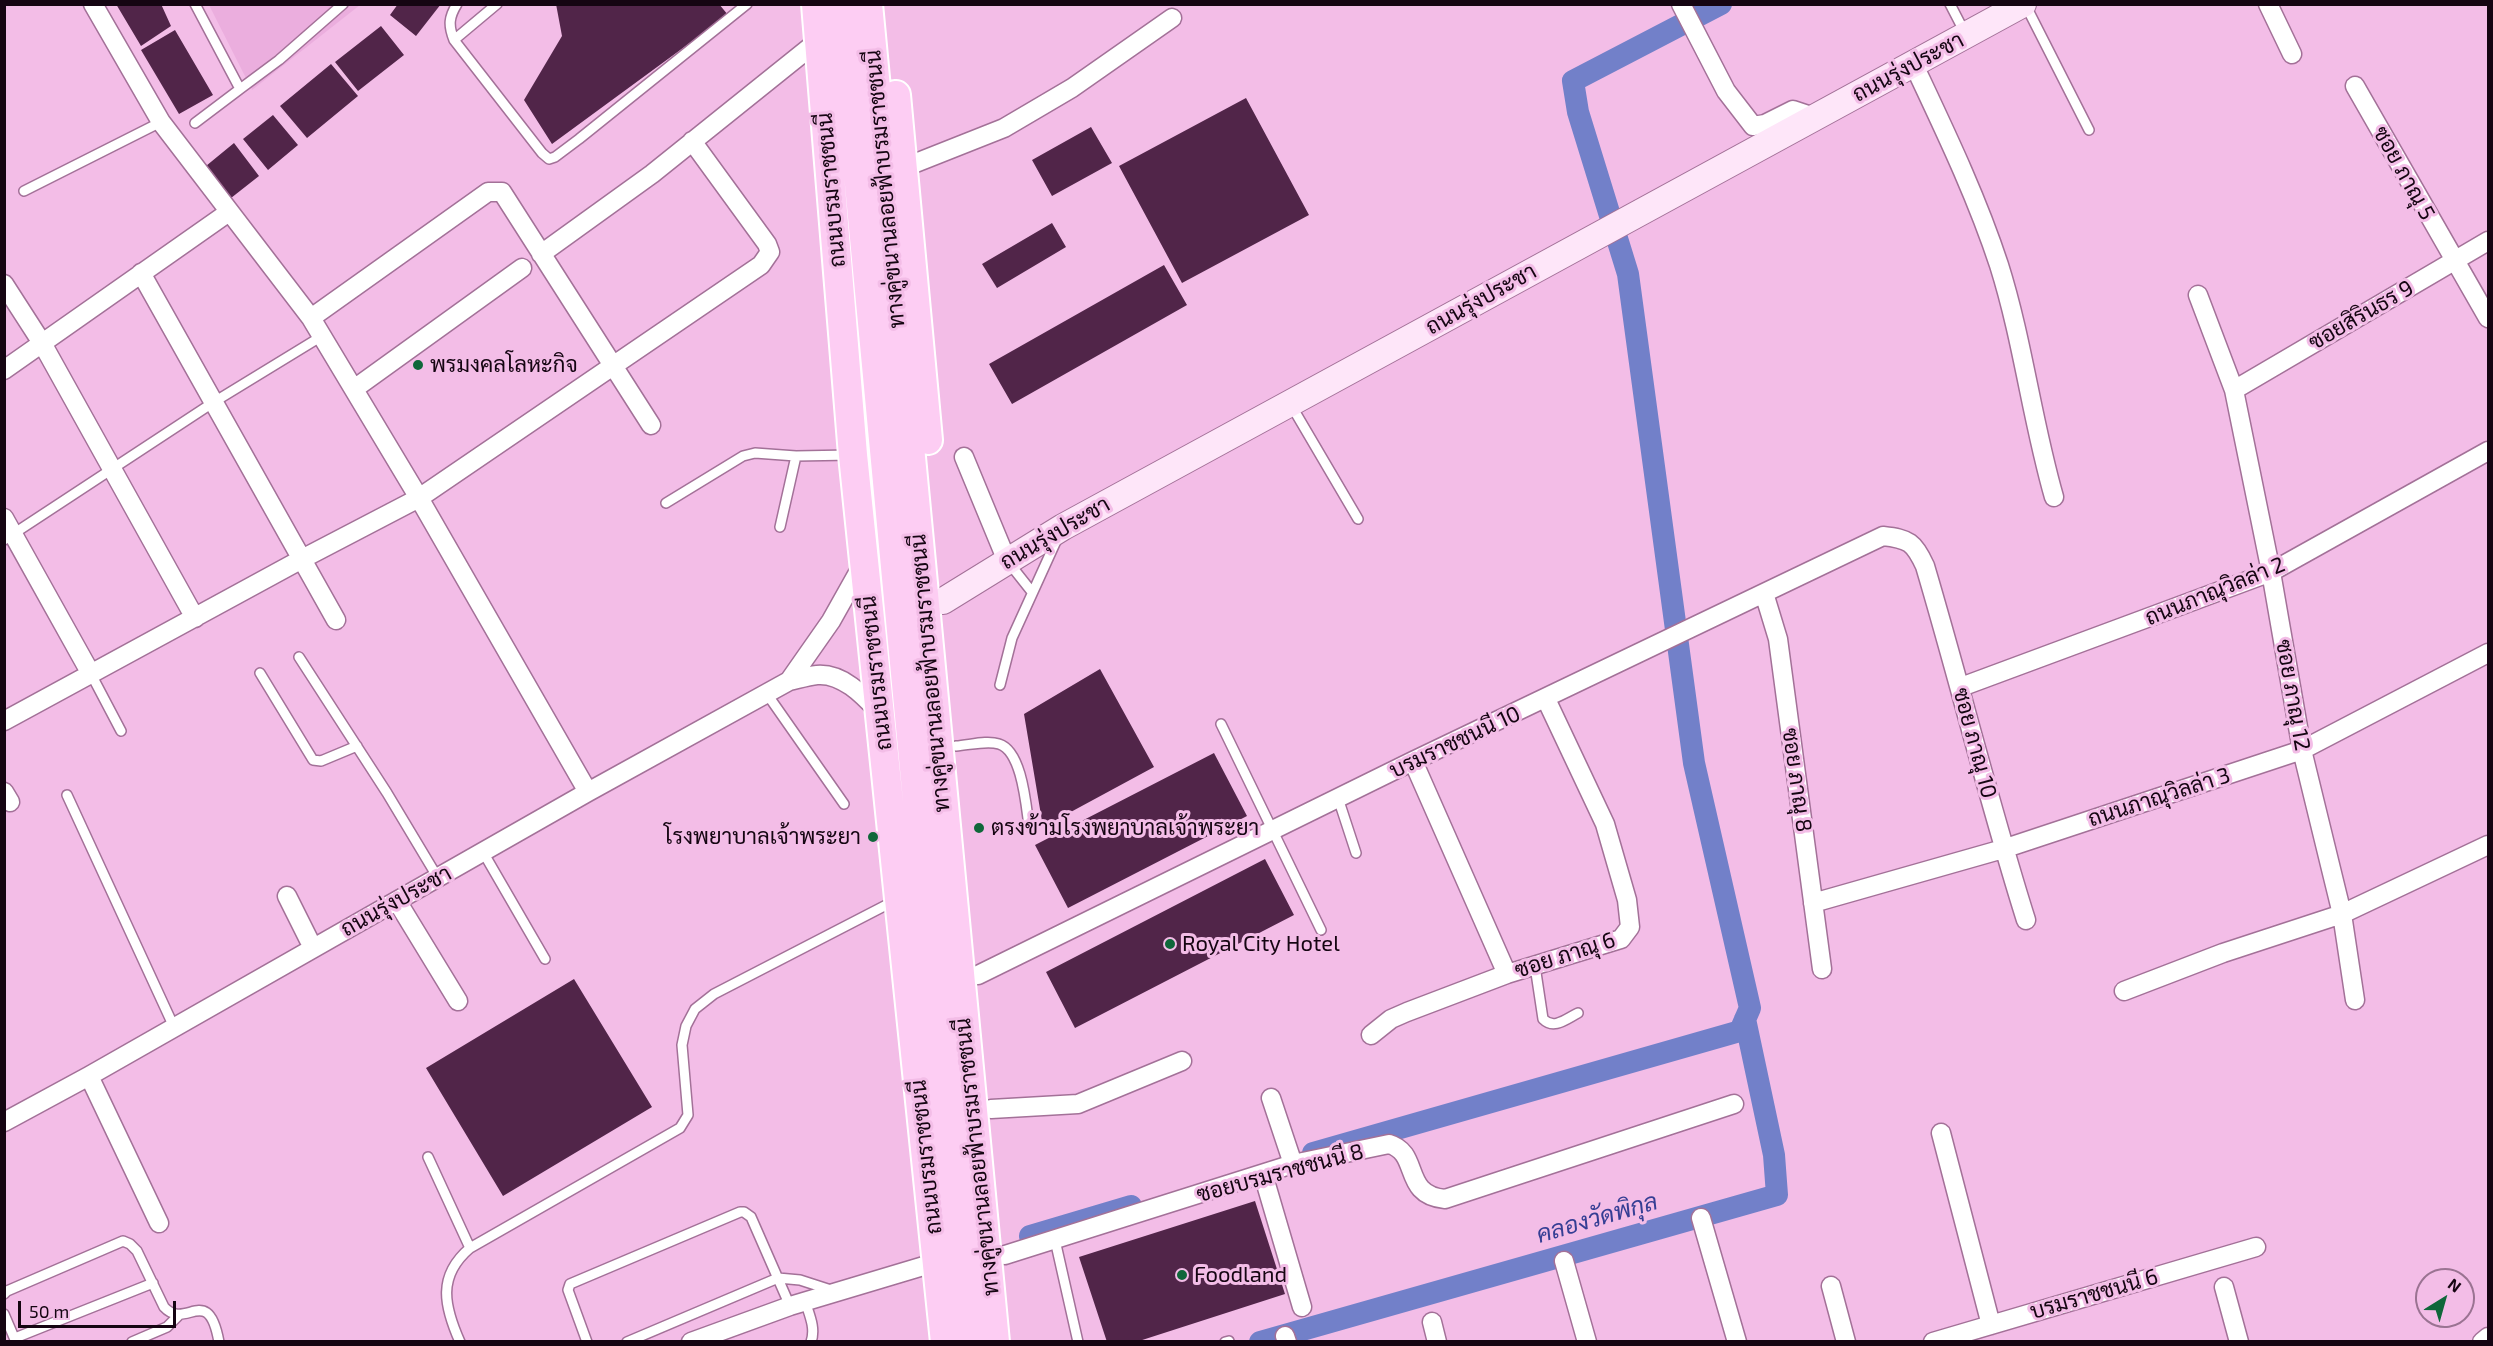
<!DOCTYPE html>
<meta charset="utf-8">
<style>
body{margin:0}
#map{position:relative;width:2493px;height:1346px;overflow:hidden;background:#f3bde7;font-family:"Exo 2",sans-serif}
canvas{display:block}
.frame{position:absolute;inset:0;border:6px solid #150512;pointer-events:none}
.north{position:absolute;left:2415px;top:1268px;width:60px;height:60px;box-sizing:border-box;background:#f3bde7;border:2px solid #9a7392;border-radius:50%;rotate:37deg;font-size:16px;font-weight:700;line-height:24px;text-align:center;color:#150512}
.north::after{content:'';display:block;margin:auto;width:21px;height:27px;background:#0f673a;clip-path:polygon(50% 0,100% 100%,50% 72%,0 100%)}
.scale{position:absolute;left:18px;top:1301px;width:158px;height:27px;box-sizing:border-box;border:3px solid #150512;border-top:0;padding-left:8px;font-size:18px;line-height:21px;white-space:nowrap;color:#150512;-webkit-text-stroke:4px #f3bde7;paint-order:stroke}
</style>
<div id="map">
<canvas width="2493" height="1346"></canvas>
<div class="frame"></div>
<div class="north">N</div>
<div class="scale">50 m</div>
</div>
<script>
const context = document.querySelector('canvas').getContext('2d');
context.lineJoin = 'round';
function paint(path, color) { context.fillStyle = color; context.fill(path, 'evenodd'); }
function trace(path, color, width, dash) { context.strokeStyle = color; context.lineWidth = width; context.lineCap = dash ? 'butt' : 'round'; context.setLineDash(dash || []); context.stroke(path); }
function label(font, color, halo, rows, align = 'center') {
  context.font = font + ' "Exo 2",Sarabun,sans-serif'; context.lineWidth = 6; context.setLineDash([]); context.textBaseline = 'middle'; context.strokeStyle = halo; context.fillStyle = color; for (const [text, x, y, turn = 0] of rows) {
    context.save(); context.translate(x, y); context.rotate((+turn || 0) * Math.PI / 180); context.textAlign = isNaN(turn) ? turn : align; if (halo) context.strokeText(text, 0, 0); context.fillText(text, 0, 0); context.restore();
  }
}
paint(new Path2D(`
 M209 5H360L252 90Z`), '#ebaede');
trace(new Path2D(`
 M1313 1153 1740 1031 1750 1008 1694 763 1628 274 1578 112 1573 81 1721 4
 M1030 1236 1131 1206
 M1260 1342 1777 1195 1774 1155 1745 1019`), '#7280c9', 22);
paint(new Path2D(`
 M116 4H161L171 26 141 46Z
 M398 4H441L416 36 390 15Z
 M556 4H719L728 15 552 144 524 100 562 36Z
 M381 26 404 55 358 91 335 62Z
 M175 30 213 95 179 114 141 50Z
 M331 64 358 96 307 138 280 106Z
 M1246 98 1309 215 1182 283 1119 166Z
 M273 115 298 145 268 170 243 139Z
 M1091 127 1112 163 1052 196 1032 160Z
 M234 143 259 176 231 198 206 166Z
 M1052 223 1066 247 997 288 982 264Z
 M1164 265 1187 305 1012 404 989 364Z
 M1100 669 1154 767 1043 827 1024 714Z
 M1214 753 1247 816 1068 908 1035 845Z
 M1265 859 1294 915 1075 1028 1046 972Z
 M574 979 652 1107 503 1196 426 1068Z
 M1255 1201 1285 1294 1136 1342H1107L1079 1257Z`), '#512549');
const lane = new Path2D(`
 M195 4 240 89 279 60 343 4
 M457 4C449 17 448 25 454 40L542 153 549 159 555 157 579 139 747 4
 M1950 4 1965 33
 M2025 4 2089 130
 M454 40 497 4
 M195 123 240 89
 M24 191 161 122
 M1291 405 1358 519
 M666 503 743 456 755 453 796 456 851 455
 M780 527 796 456
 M4 540 214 402 322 336
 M1009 563 1032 592
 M299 657 387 793 438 878
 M260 673 313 760 321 761 357 746
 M91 674 121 731
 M1000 685 1012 638 1057 539
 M767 694 844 804
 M1221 724 1321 930
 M956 746C970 745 987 740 999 744 1022 751 1026 805 1029 826
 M67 795 174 1027
 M1338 798 1356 853
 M483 852 545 959
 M1535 966 1543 1019C1554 1030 1566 1019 1578 1013
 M428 1157 470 1248
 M1055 1240 1078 1342
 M4 1294 7 1291 123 1241 130 1244 137 1251 164 1307C186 1331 208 1282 219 1342
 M805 1301C809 1314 816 1328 811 1342
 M4 1314 16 1342
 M15 1338 153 1283
 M132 1342 167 1327 179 1315
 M460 1342C444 1306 437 1276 470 1248L680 1128 688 1115 682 1045 686 1026 695 1009 714 994 896 900
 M587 1342 568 1290 570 1284 740 1212H744L751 1217 790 1306
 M627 1342 778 1278 800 1280 834 1291
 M1225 1342 1229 1341`);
const street = new Path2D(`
 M93 4 161 122 311 318 419 498 588 792
 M1681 4 1726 91 1753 126 1765 124 1793 110 1814 117
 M2268 4 2292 54
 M1913 63C1944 129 1976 195 1999 265 2023 341 2032 421 2054 497
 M2355 86 2488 318
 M903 168 1004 128 1072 88 1172 18
 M541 254 652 174 819 40
 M141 273 336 620
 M4 284 42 343 195 618
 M2198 295 2234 390 2271 572 2302 750 2342 914 2355 1000
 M311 318 488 192H502L651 425
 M4 370 229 212
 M354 389 522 268
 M2234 390 2488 241
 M964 457 1007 561
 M4 518 91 674
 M1764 593 1778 639 1822 969
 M789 681 831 621 863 564
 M1961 687 2271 572 2488 451
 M4 721 302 559 419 498 761 265 770 252 767 244 692 141
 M1413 761 1507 974
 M4 792 10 802
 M287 896 313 948
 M397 901 458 1001
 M1813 903 2003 849 2302 750 2488 653
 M978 975 1413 761 1883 536C1909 539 1914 542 1925 566 1960 684 1989 803 2026 920
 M2124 991 2223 953 2342 914 2488 845
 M1371 1035 1391 1019 1407 1012 1507 974 1621 939 1630 927 1627 900 1605 824 1546 699
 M89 1076 159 1223
 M1271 1098 1293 1164
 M991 1109 1078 1104 1182 1061
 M4 1122 89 1076 588 792 789 681C798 679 808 676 817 675 842 673 863 695 878 711
 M1941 1133 1991 1325
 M1263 1174 1302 1307
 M1701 1218 1737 1342
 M1005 1255 1293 1164 1389 1144C1421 1153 1401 1195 1445 1199L1734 1104
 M1564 1261 1587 1342
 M1831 1286 1846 1342
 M2224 1287 2239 1342
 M1432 1322 1437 1342
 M1285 1336 1287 1342
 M691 1342 790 1306 937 1262
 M1933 1342 2256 1247
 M2482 1342 2488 1337`);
const secondary = new Path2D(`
 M943 601 1063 527 2023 4`);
const primary = new Path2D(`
 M816 4 853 455 945 1342
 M842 4 968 1342
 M868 4 995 1342
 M896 95 928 440`);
trace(lane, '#a37198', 12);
trace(street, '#a37198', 21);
trace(secondary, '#a37198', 28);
trace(primary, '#fff', 32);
trace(lane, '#fff', 9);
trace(street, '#fff', 18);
trace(secondary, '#fee6f9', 26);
trace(primary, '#fdcdf3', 28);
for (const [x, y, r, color] of [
 [418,365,6,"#0f673a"],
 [979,828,6,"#0f673a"],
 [873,837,6,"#0f673a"],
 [1170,944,6,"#0f673a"],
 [1182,1275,6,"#0f673a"]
]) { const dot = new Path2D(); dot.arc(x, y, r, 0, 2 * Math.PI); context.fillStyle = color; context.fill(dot); trace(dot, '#f3bde7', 2); }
label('22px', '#150512', '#f3bde7', [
 ["ถนนรุ่งประชา",1908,67,-28],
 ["ซอย ภาณุ 5",2404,173,61],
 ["ทางคู่ขนานลอยฟ้าบรมราชชนนี",885,189,-95],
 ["ถนนบรมราชชนนี",831,190,-95],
 ["ถนนรุ่งประชา",1481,299,-29],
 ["ซอยสิรินธร 9",2361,315,-30],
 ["ถนนรุ่งประชา",1055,533,-30],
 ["ถนนภาณุวิลล่า 2",2215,591,-22],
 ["ถนนบรมราชชนนี",876,673,-96],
 ["ทางคู่ขนานลอยฟ้าบรมราชชนนี",930,673,-95],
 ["ซอย ภาณุ 12",2293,695,80],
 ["บรมราชชนนี 10",1455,742,-25],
 ["ซอย ภาณุ 10",1975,743,75],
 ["ซอย ภาณุ 8",1797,780,82],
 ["ถนนภาณุวิลล่า 3",2159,797,-18],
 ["ถนนรุ่งประชา",396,901,-29],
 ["ซอย ภาณุ 6",1565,955,-18],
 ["ถนนบรมราชชนนี",926,1157,-96],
 ["ทางคู่ขนานลอยฟ้าบรมราชชนนี",977,1157,-96],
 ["ซอยบรมราชชนนี 8",1280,1173,-15],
 ["บรมราชชนนี 6",2094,1294,-16]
]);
label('22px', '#150512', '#f3bde7', [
 ["พรมงคลโลหะกิจ",430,365],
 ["ตรงข้ามโรงพยาบาลเจ้าพระยา",991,828],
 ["โรงพยาบาลเจ้าพระยา",861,837,"right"],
 ["Royal City Hotel",1182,944],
 ["Foodland",1194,1275]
], 'left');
label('italic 24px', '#353e94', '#f3bde7', [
 ["คลองวัดพิกุล",1597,1218,-16]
]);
</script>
